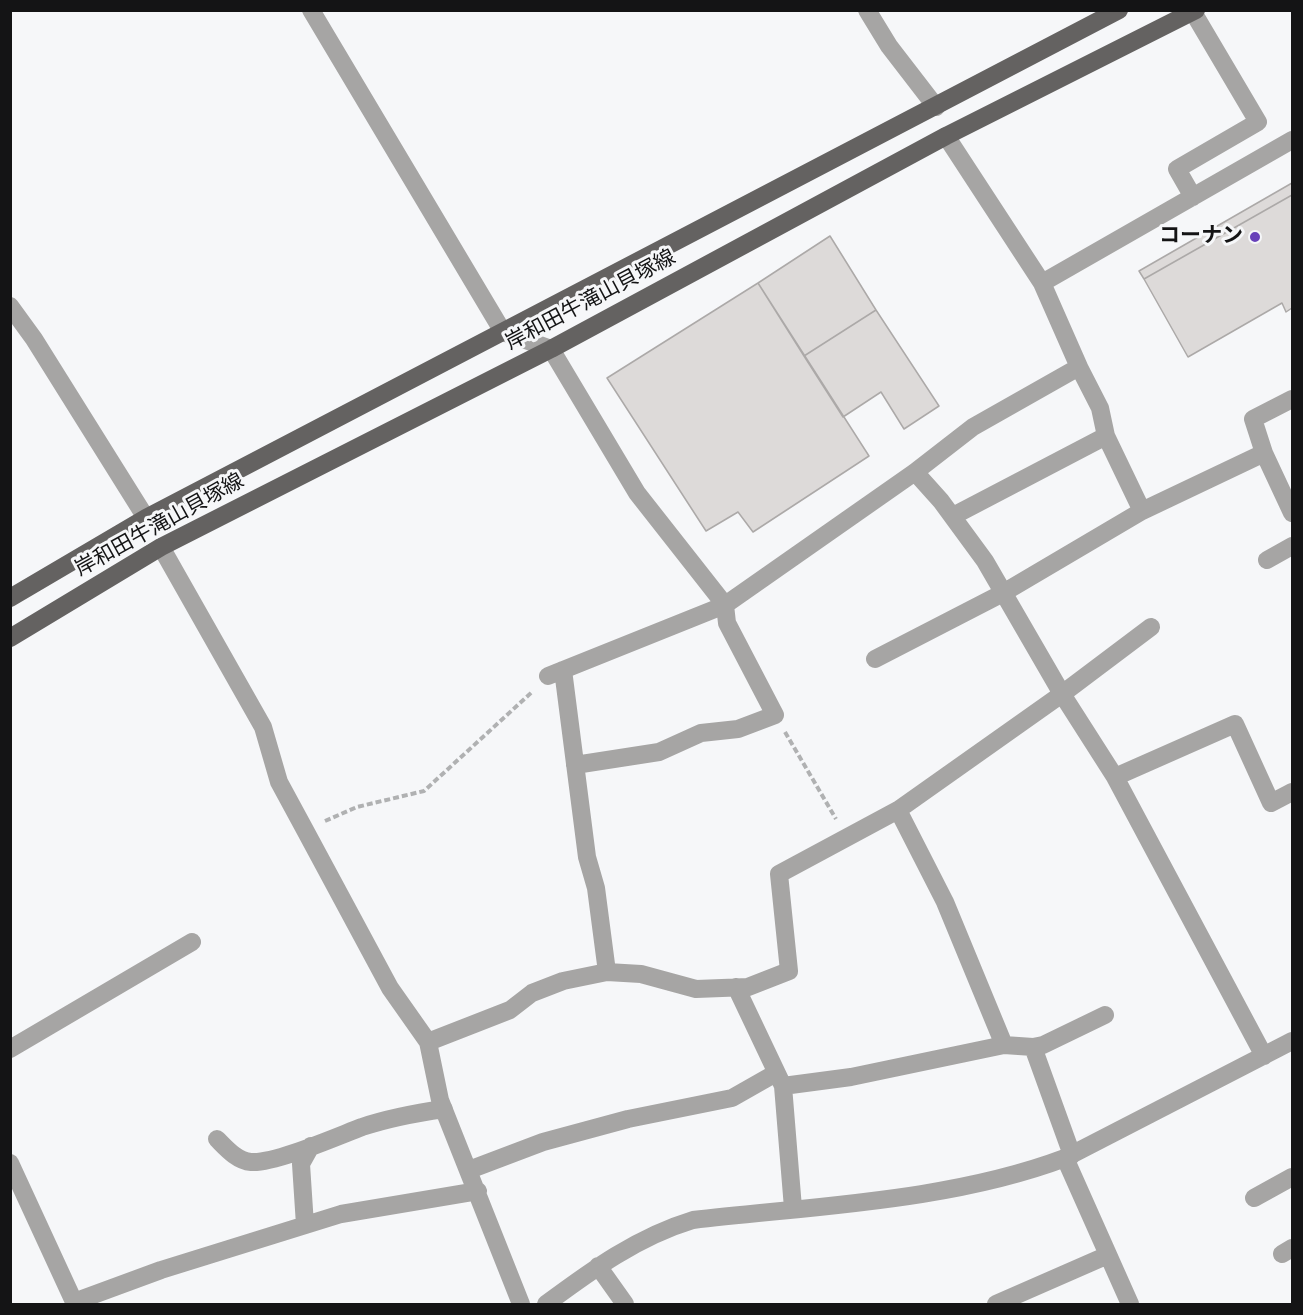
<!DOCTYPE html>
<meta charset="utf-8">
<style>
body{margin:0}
#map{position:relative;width:1303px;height:1315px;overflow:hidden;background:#f6f7f9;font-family:"Titillium Web",sans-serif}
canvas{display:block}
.frame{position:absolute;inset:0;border:12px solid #141415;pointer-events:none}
</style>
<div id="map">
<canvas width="1303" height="1315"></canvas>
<div class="frame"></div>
</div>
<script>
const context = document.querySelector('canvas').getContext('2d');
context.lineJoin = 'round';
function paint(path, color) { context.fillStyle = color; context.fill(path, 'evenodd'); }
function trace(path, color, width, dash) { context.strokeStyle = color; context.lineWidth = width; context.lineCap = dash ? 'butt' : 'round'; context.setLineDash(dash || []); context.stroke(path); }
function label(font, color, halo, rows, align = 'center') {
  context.font = font + ' "Titillium Web","Noto Sans JP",sans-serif'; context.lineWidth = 6; context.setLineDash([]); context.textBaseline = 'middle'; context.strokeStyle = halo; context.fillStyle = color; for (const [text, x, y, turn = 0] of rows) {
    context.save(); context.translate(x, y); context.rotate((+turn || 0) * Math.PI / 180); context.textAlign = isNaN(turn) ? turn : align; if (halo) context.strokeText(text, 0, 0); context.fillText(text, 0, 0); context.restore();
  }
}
const building = new Path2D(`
 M1292 183V195L1144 279 1139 271Z
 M1292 195V308L1286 312 1282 303 1188 357 1144 279Z
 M830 236 876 310 804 356 758 283Z
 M758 283 869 456 753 532 738 512 706 531 607 378Z
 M876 310 939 406 904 429 881 392 843 417 804 356Z`);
paint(building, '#dddad9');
trace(building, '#aca9a8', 1.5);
trace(new Path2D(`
 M785 732 836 819
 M325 821 357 807 424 791 532 692`), '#b0b1b2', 4, [6, 3]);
trace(new Path2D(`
 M311 10 503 332 551 349 637 493 725 605 727 623 775 715 738 729 701 733 659 752 575 765
 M867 10 889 46 936 107
 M1193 197 1177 169 1258 122 1193 12
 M1042 283 1292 140
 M10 306 34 339 146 518
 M1292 399 1253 419 1264 453 1292 513
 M915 472 941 501 985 561 1062 694 1115 777 1264 1056
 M1142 511 1264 453
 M953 516 1106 436
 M161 547 263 727 279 782 305 830 390 988 428 1042 440 1100 521 1304
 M1267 560 1292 546
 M875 659 1003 593 1142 511 1106 436 1100 408 1079 367
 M563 670 587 857 596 888 607 972
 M548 676 725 605 915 472 973 427 1079 367 1042 283 946 136
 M1115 777 1235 724 1271 803 1292 792
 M898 810 945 902 1004 1045 1033 1047 1043 1045 1105 1015
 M736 987 783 1086 793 1208
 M428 1042 510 1010 532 993 563 981 607 972 641 974 696 989 748 987 789 971 779 874 898 810 1062 694 1151 627
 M1033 1047 1072 1155
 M10 1049 192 942
 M783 1086 851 1077 1004 1045
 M217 1139C226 1148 237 1161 251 1162 274 1164 338 1136 362 1127 389 1118 416 1113 444 1109
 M1065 1158 1130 1304
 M10 1163 75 1304
 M469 1170 543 1142 628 1119 732 1098 776 1073
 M1254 1198 1292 1177
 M305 1225 301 1164 311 1146
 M1282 1254 1292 1248
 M598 1266 625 1304
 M74 1302 161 1270 341 1214 478 1191
 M546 1304C592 1270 637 1237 693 1220 813 1206 951 1201 1065 1158L1292 1041
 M996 1304 1108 1255`), '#a6a5a4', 18);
trace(new Path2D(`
 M10 598 146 518 1119 10
 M10 638 161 547 551 349 946 136 1196 10`), '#646261', 18);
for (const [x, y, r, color] of [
 [1255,237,6,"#6841b9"]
]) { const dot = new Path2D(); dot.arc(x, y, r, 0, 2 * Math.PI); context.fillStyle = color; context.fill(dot); trace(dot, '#f6f7f9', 2); }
label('bold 21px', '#141415', '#f6f7f9', [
 ["コーナン",1243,237]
], 'right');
label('21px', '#141415', '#f6f7f9', [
 ["岸和田牛滝山貝塚線",591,301,-28],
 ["岸和田牛滝山貝塚線",160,526,-29]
]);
</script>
